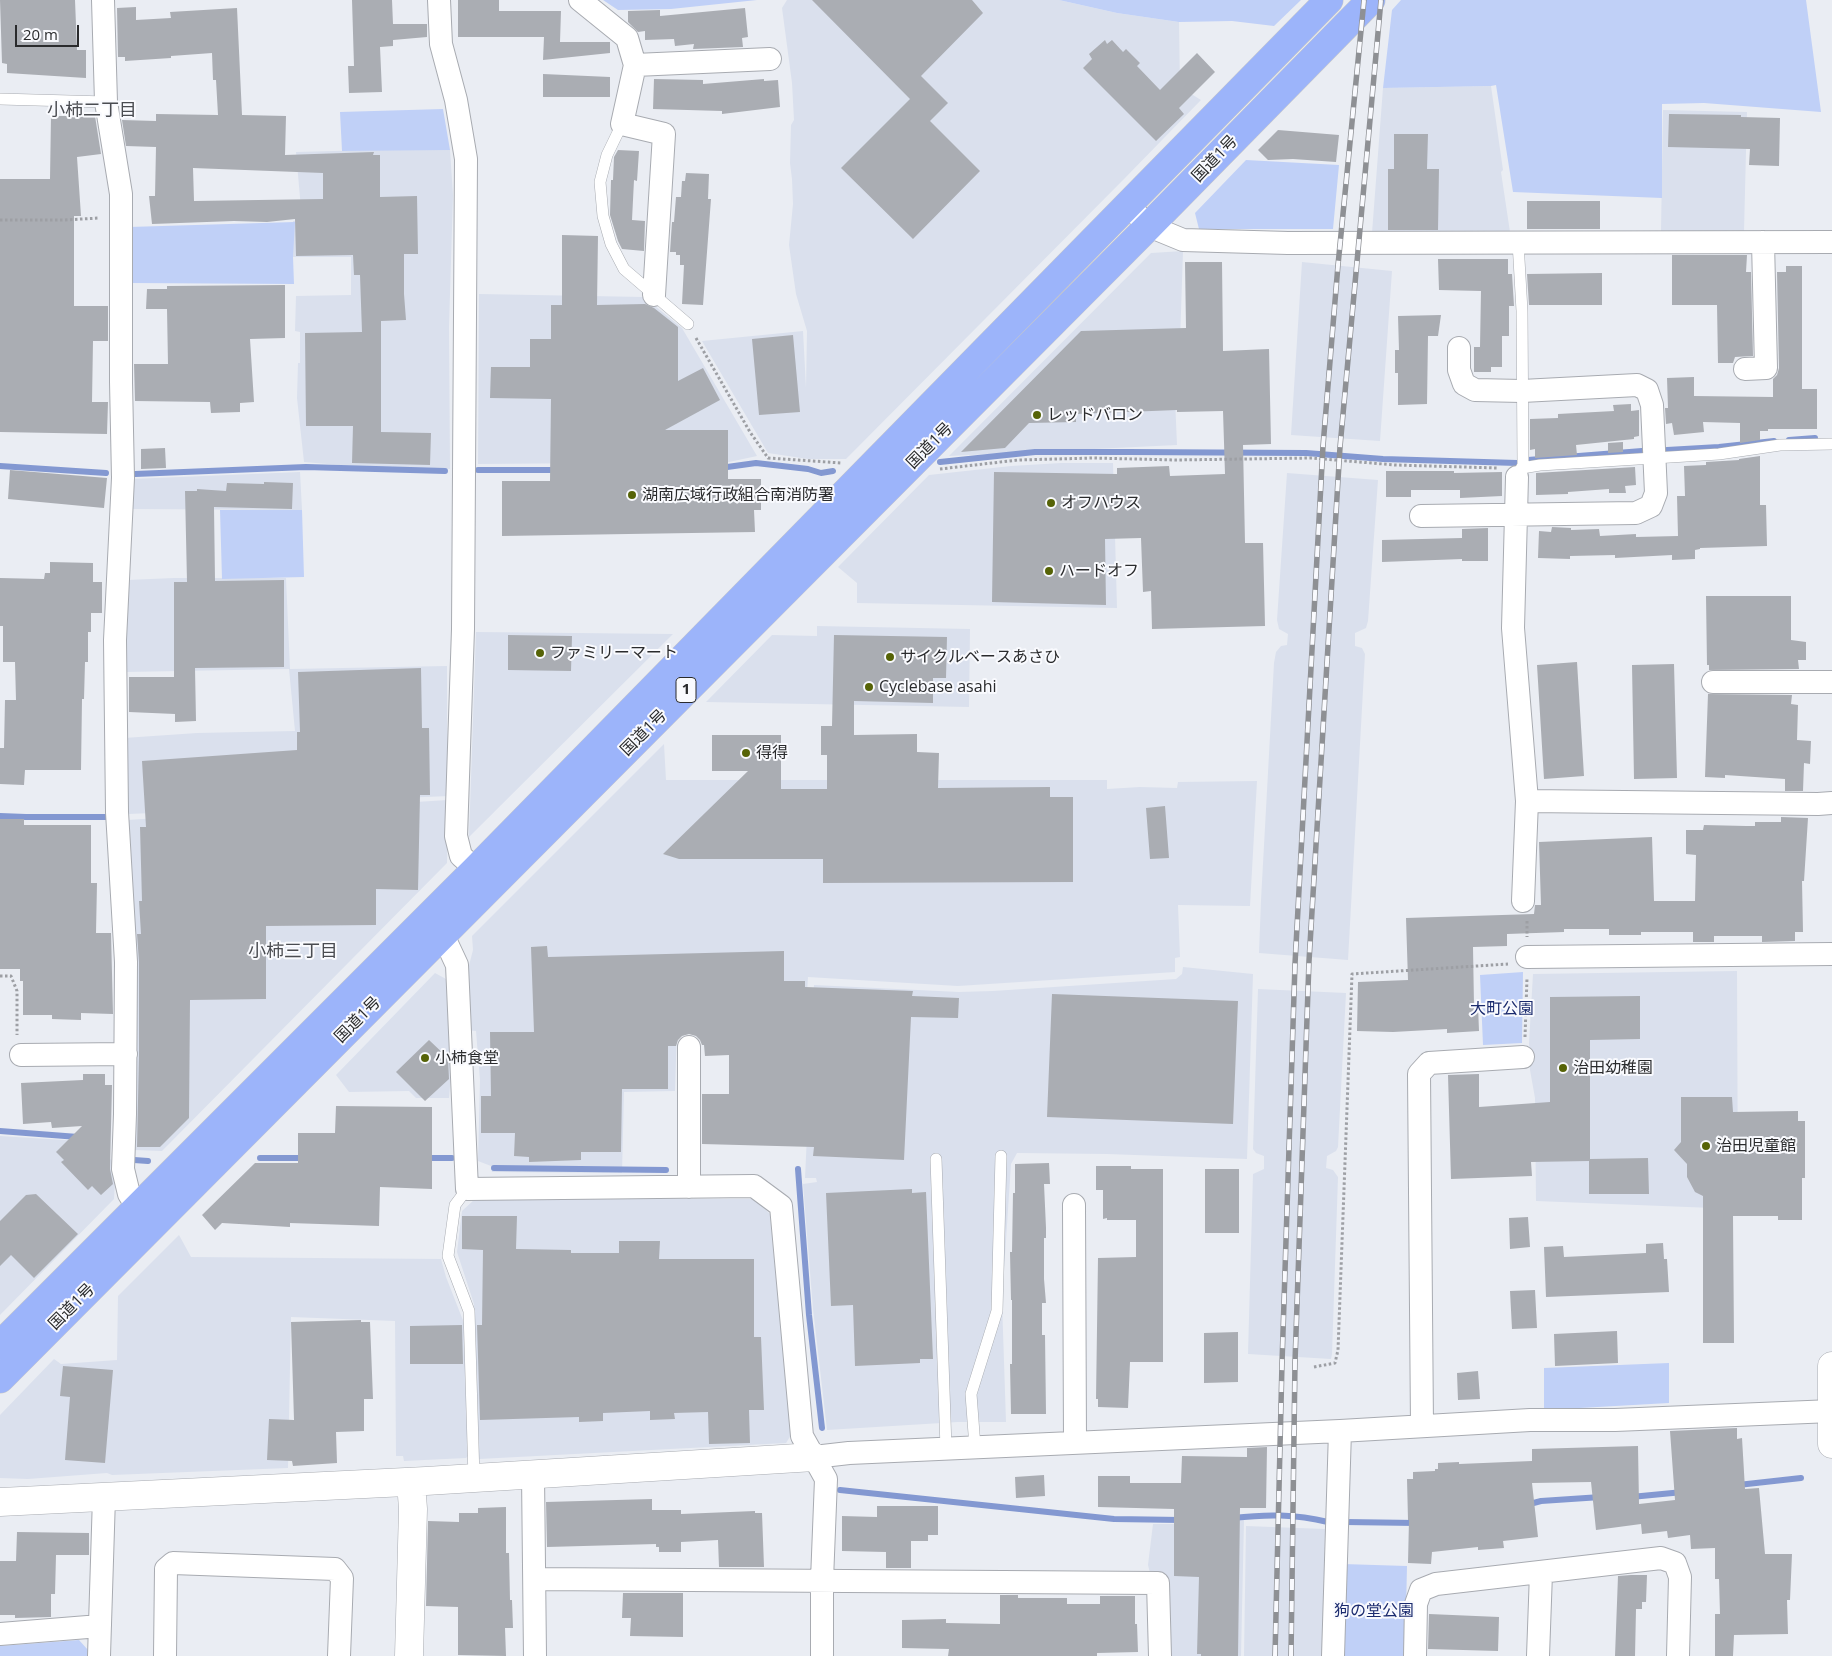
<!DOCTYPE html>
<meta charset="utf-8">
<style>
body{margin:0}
#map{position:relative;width:1832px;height:1656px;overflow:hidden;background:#eaedf3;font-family:"Open Sans",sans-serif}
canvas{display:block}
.scale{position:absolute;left:15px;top:25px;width:64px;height:22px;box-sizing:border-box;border:2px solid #2a2b2d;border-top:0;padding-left:6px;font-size:15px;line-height:18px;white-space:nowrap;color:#2a2b2d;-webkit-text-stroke:4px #f9fafe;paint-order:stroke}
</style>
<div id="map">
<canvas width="1832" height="1656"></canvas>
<div class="scale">20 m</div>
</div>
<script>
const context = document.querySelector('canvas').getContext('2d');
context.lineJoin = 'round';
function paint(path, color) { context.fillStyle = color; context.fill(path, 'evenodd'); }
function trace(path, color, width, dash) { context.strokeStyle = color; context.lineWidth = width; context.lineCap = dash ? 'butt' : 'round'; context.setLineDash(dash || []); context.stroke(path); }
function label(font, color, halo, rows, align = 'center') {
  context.font = font + ' "Open Sans","Noto Sans JP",sans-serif'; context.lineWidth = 4; context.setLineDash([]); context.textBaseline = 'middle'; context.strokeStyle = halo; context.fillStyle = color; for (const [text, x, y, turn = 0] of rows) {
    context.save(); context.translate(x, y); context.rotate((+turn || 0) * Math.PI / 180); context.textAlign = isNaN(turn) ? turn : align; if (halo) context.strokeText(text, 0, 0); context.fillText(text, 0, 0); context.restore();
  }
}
paint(new Path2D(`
 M787 0H1059L1117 13 1179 22 1180 87 1201 100 1125 178 846 459H808L768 453 702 341 803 331 806 388 807 331 796 294 789 245 793 204 792 179 790 163 791 125 794 120 792 83 782 8Z
 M1491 86 1503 170 1501 172 1510 232 1372 233 1383 88Z
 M1663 110 1747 112 1744 231H1661Z
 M373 150H450L453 195 449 327 450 469 351 466 304 462 297 398 298 363H300V332L295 331 296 296 351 295V257H293V221L302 220 296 152Z
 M1183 251 1180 342 1174 375 1177 445 949 456 1151 253Z
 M1302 262 1392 271 1380 441 1291 435Z
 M479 294 644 297 682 328 757 456 729 462 478 464Z
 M1061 463H1113L1117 608 857 603V583L838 567 929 475 1011 466Z
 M300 472 302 510 128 509 131 479Z
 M1287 473 1378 480 1368 621 1366 628 1355 633V646L1362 648 1365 654 1348 960 1259 953 1261 900 1274 663 1276 652 1281 646 1287 645 1288 634 1279 629 1277 620Z
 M174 578H286L290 669 447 666V727L450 796 297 802 200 811 128 814 124 738 197 733 295 731 289 669 125 672 127 580Z
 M817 626 970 629 969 707 706 702 772 635 817 636Z
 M476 632 673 634 469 837Z
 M664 744 666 780H1107V789L1140 787 1177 788 1178 782 1257 781 1250 906 1178 905 1180 957 1175 958V972L958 986 808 977 805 1023 677 1027 675 1091 624 1092 622 1173 492 1172 491 1166 478 1161 480 1080 476 1031 465 1030V981L473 950 472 936Z
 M448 800 447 863 162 1151 134 1150 127 820Z
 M1183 967 1253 974 1247 1159 1107 1154 1017 1153 1011 1164 1002 1301 1006 1422H958L827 1430 813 1309 803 1184 817 1182 816 1178H805L814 985 959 992 993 991 1176 979 1182 974Z
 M1737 971 1738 1209 1536 1201 1535 1098 1530 1070 1529 1043 1533 974Z
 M435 973 446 979 448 984 452 1062 449 1098H416L409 1091 349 1092 336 1075Z
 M1258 989 1346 993 1338 1147 1336 1151 1327 1156 1326 1168 1333 1170 1338 1177 1332 1354 1331 1359 1248 1354 1253 1174 1264 1169V1156L1256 1153 1253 1149Z
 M0 1136 97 1142V1148L116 1164 114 1199 0 1315Z
 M475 1199H755L770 1214 791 1435 786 1443 479 1459 474 1304 457 1252 462 1211Z
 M179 1235 191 1257 441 1259 446 1277 464 1323 470 1454 466 1458 404 1461 403 1456H396L395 1321 291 1317 288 1468 112 1475 107 1473 28 1479 0 1478V1415L54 1359 61 1364 117 1360 118 1296Z
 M1244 1520 1241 1656H1170L1148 1565 1153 1524H1210Z
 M1246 1526 1325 1529 1322 1656H1244Z`), '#dae0ed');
paint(new Path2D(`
 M603 0H757L671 9 618 10Z
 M1059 0H1301L1274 26 1232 21 1179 22 1117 13Z
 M1401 0H1806L1821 112 1704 103 1662 104V198L1513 192 1496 85 1491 86 1383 88 1392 10Z
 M443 109 450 150 342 151 340 112Z
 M1246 160 1339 165 1333 229H1199L1195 213Z
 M295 222 293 257 294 284 130 283 129 227Z
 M220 510H302L304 577 222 579Z
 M1523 972 1522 1043 1483 1045 1480 975Z
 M1669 1363V1403L1544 1410V1368Z
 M1343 1564 1407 1566 1405 1656H1341Z
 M79 1640 88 1650V1656H0V1646Z`), '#c0d0f7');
trace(new Path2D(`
 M1789 440 1815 438
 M1667 450 1719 447 1774 441
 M1528 460 1642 451
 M940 462 1035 452H1128L1306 453 1383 459 1517 463
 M0 466 106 473
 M720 468 756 463 808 469 821 473 833 471
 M478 470H558
 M135 474 306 467 445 471
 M0 816 26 817H109
 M0 1131 78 1137
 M260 1158H305
 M425 1158H452
 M134 1160 148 1161
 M494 1168 666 1170
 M798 1169 809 1315 822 1428
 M1738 1485 1801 1478
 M840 1490 1114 1519 1181 1520
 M1631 1497 1683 1492
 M1526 1505 1541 1501 1601 1497
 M1233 1518C1267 1514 1295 1514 1328 1522
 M1345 1522 1416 1523`), '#8398d1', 6);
paint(new Path2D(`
 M0 0H75L77 50H86V78L7 73V64L2 63Z
 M352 0H392L393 24H427V37L393 40V46L380 47 382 92 349 93 348 66H354Z
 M458 0H499V11H561L560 42H610V53L543 60 544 37H458Z
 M812 0H972L983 13 921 76 948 103 930 121 980 171 913 239 841 168 910 99Z
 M136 7V20L171 18 170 12 237 8 242 115 286 116 285 155 374 152 373 155H380V197L417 196 418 254H404V294L406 320 381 321V432L431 433 430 465 352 463 353 426H306L305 333 362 332 360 275H354L353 255 296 256 295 219 267 222 234 221 152 224 149 196H155L156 147 126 146 122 120 156 121V114L218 115 216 80H213L212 53 171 56V58L125 61V57H118L117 8ZM193 168 323 173V199L194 201Z
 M745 8 748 37 742 38 743 47 693 49 694 44 675 46 674 39 645 40V31L638 32 628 22V11L660 10V16Z
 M1105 40 1107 44 1112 40 1123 52 1126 49 1140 63 1137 66 1160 90 1197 53 1215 72 1179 108 1184 114 1156 141 1083 68 1092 59 1089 54Z
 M543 74 610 77V97H543Z
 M654 79 703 80V84L764 79V81L778 80 780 107 722 114V111L653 109Z
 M1669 114 1741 115V117L1780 118 1779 166 1749 165 1750 149 1668 147Z
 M51 116H95L101 154 77 157 81 216H74V306H108V341H93L92 402H108L107 434 0 432V179H50Z
 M1278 130 1339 135 1336 162 1293 159 1268 160 1258 150Z
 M1394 134H1428L1427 169H1439L1438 230H1388V169H1394Z
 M618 150 639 151 637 181 634 180 632 220 645 221 644 251 622 249 618 241 610 215 611 180H613L614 157Z
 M686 173 709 174 708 199H711L703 305 682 304 684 265H680V255H676V252H670L672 222H674L676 197H681L682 181H685Z
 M1527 201H1600V229H1527Z
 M562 235 598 236 597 305 645 304 654 308 678 327V381L703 368 720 400 665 430H728V479H761V510H754L755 532 502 536V481H550L551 399 490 398 491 367H530V339H551V305H562Z
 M1672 255H1747L1746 272H1751L1753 356 1735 357 1733 363H1718L1717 305H1672Z
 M1438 259H1508V274H1512L1514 306H1509V336H1502V367H1491V372H1474V347H1480L1481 291 1439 290Z
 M1185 262H1222L1223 351 1269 349 1271 444 1243 445 1245 543H1263L1265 626 1152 629 1151 591 1143 592 1141 538 1105 539 1106 605 992 602 994 472 1117 474V468L1169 466 1170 476 1225 474 1223 411 1177 412V410L1076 414V422L1029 423 1005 448 961 452 1081 331 1186 328Z
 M1786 266H1802V389H1817V429H1768V431H1760V440L1740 443V423L1703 422 1704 432 1674 435 1672 423 1666 424 1665 408H1668L1667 378 1694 377V396L1773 397V379L1777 375 1779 368 1777 272H1786Z
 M1602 273V305H1529L1527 274Z
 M285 285V338L250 339 254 402 240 403V412L211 413 210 402 135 401 134 364H168L167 309H146L147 289H167V286Z
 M1441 315 1438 336H1428L1427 404 1398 405V373H1395V350H1399L1398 316Z
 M793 335 800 412 759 415 752 339Z
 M1631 404V411L1639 410V436L1634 437V439L1576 445 1577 455 1535 458V449L1530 450V419L1558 418V414L1614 411 1613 405Z
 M1623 442V452L1608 453V443Z
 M165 448 166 468 141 469V449Z
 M1760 456V505H1766L1767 546 1700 548V549L1695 550V559L1672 560V555L1615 558V555L1570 556V559L1538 558 1539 531 1551 532 1552 527 1571 528V530L1599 529 1600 536 1636 534V537L1678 536 1677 496H1685L1684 466 1706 465V462L1739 460V459Z
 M1635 467 1636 485 1625 486 1626 493H1609V489L1568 492V494L1536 495V473Z
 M10 470 107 478 104 508 8 499Z
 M1386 471H1454V473L1502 472V496L1460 498V490H1411V497H1386Z
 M264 482 293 483 292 509 214 507 215 581 284 580V667L195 668 196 721 175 722V714L129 712V677H174V582H187L185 491H197V489L226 491 227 483 264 484Z
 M1488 528V561H1462V559L1382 562V540L1462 538V529Z
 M50 562 93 563V582H102V613H91V632H88V662H85L84 699H82L81 770H25L24 785 0 784V748H4L5 700H16L15 662H3V626H0V578L44 579 45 573H50Z
 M1706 596H1791V640L1806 642V660H1798L1799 669 1709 670V665H1707Z
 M508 635 572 636 571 671 508 670Z
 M834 635 947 637 946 678H933V703L854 701V735L917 734V752L939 753 938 788 1050 787V797H1073V882L823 883V859H679L663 854 748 771H712V735H781V789H827V755H821V726H832Z
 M1577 662 1584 776 1544 779 1537 665Z
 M1674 664 1677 778 1634 779 1632 665Z
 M421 668 422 728H429L430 795H420L418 890 376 889V925L266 926V999L190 1000 189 1118 160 1147H137L139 1054V962L137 934H141L139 901H142L140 827H146L142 761 297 750V732H300L298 672Z
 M1708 694 1792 695 1791 704 1798 705 1797 740 1811 741 1810 764 1804 763 1803 791H1785V779L1725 775V778L1705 777Z
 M1165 806 1169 858 1150 859 1146 808Z
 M1781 817 1808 818 1804 881H1802L1803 932H1795V941L1762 942V936H1714V942H1693V932H1641V935H1609V929H1564V932L1507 934V946L1473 947 1474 1006H1478L1479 1031 1447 1033V1029L1393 1032 1357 1031 1358 982 1408 980 1406 918 1534 914 1535 905H1541L1539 842 1652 837 1654 901H1695L1696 855 1686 854V830H1703L1704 825 1746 826H1755V822H1781Z
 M0 819H24V825H91V883H97L96 933H111L113 1014 81 1013V1020L52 1019V1015H23V981H20V969H0Z
 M547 946 548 957 784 951V981H805V987L913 991 912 996 959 998 958 1018 911 1017 904 1160 813 1156 814 1147 702 1144V1094H729V1055L705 1056 704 1045H702L700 1040 696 1036 689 1034 682 1036 678 1040 676 1046H668V1089H622L621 1152H581V1160L529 1162V1157L514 1156 515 1133H481V1096H491L490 1032H534L531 947Z
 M1052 994 1238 1001 1233 1124 1047 1117Z
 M1640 996V1039L1590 1040V1159L1648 1158 1649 1194H1589V1161L1531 1162 1532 1176 1451 1179 1448 1075 1479 1074V1107L1550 1102V997Z
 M429 1040 448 1058 449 1079 425 1101 396 1072Z
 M83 1074H105V1085H112L110 1169 113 1184 101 1195 92 1186 88 1190 61 1162 64 1160 56 1152 82 1126 52 1128 51 1122 23 1124 21 1083 83 1080Z
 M1681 1097H1732L1733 1112 1798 1111V1121H1805V1178H1802V1220H1778V1216H1733L1734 1343H1703V1196L1695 1192 1687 1177V1164L1674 1150 1681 1142Z
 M336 1106 432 1107V1189L380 1187 379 1226 290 1223V1227L222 1223 215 1230 202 1215 255 1163H298V1133H335Z
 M1049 1163 1050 1184H1044L1046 1228V1238H1044V1279L1046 1303H1042V1335H1045L1046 1414H1011L1010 1364H1012V1300H1011L1010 1252H1012L1013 1193H1015V1164Z
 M1096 1166H1131V1169H1163V1362H1130L1128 1408 1098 1407V1399H1096L1098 1258 1136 1257V1220H1107V1218L1103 1219V1190H1096Z
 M1205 1169H1239V1233H1205Z
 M912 1189V1193L926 1192 933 1359H920V1363L855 1366 853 1305 831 1306 826 1193Z
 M36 1194 78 1234 34 1278 11 1255 0 1266V1221L26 1195Z
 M462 1216H517L516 1249 571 1250V1253H619V1241H660L659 1259H754V1337H761L764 1410H749L750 1443 709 1444 708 1412 674 1413 675 1419 650 1420V1411L603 1413V1421L579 1422V1417L480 1420 477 1325H482L483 1250 462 1249Z
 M1528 1217 1530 1247 1510 1249 1509 1218Z
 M1663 1243 1664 1259H1667L1669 1292 1546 1297 1544 1247 1563 1246 1564 1257 1646 1253V1244Z
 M1535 1290 1537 1328 1512 1329 1510 1291Z
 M361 1320V1322H370L373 1399H364V1431L336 1432 337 1463 293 1466 292 1461 267 1460 269 1419 294 1420 291 1322Z
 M462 1325 463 1364H410V1326Z
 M1617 1331 1618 1363 1555 1366 1554 1334Z
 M1238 1332V1382L1204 1383V1333Z
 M63 1366 113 1370 105 1463 65 1460 70 1397 60 1396Z
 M1478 1371 1480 1399 1458 1400 1457 1373Z
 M1737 1428V1439L1742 1438 1745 1489 1759 1488 1765 1554H1792L1790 1600H1787L1788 1634 1734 1635 1733 1656H1715V1614H1720L1719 1579H1715V1548L1691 1549 1690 1535 1668 1538 1667 1531 1642 1534 1641 1524 1596 1530 1591 1482 1532 1483 1538 1537 1503 1541 1504 1548 1478 1550V1547L1432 1552 1431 1564 1408 1563 1409 1520H1408L1407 1479H1413V1472L1435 1471V1469H1438V1463L1459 1462V1464L1532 1461V1449L1638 1446 1639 1504 1675 1500 1670 1431Z
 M1267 1447 1266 1508H1240L1238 1656H1201V1654H1197L1199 1577 1174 1576V1509L1098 1507V1476H1130V1483H1181L1182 1456 1247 1457V1448Z
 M1044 1475 1045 1496 1016 1498 1015 1477Z
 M652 1499V1510H681V1514L755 1511V1513H762L764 1567H719L718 1540 681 1542V1552H659V1547H656V1544L547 1547 546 1502Z
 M877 1506H938V1535H928V1541H911V1568H886V1552L842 1551V1516L877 1517Z
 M506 1507V1553H509L510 1600H512L513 1628H505L506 1656 458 1655V1607L426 1606 428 1521 459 1522V1513H478V1508Z
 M17 1532 89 1533V1555H56L55 1594H51V1617L15 1618V1615H0V1561H16Z
 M1631 1575H1647L1646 1602H1642V1609H1636L1635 1656H1615L1618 1576Z
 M623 1593H683V1637L630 1636 631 1618H622Z
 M1000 1595H1018V1598H1067V1604H1100V1596H1135V1624H1137L1138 1652 1097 1653V1656H948L949 1649 902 1648V1620L946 1619V1623L1000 1624Z
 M1429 1614 1499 1617 1498 1651 1428 1649Z`), '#aaadb3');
const service = new Path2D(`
 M0 99 106 102
 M622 124 607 155 600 182 603 216 611 244 624 269 688 324
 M1522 468 1540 465 1719 454 1780 445 1832 444
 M1518 474 1523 465 1522 311 1518 242
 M936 1159 946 1448
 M467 1189 455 1205 448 1256 469 1311 474 1478
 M975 1447 971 1394 997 1311 1001 1156`);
const minor = new Path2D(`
 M103 0 106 102 121 194V382L123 478 115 640 117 812 126 962 125 1114 123 1169 129 1194 137 1207
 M439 0 441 44 456 100 466 159 463 629 456 836 461 856 476 869
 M580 0 627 38 635 65 622 124 664 134 654 295
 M635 65 770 59
 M1127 205 1149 226 1183 240 1288 243 1832 242
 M1745 369 1766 368 1763 242
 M1517 477 1513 628 1527 801 1818 804 1832 803
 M1421 516 1636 513 1651 506 1656 493 1652 405 1647 390 1637 385 1522 391 1475 390 1464 384 1459 370V348
 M1713 682H1832
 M1523 901 1527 801
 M443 935 457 965 467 1189 754 1186 781 1206 802 1436 826 1479 822 1580V1656
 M1527 957 1832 954
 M689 1047V1187
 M21 1055 126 1054
 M1074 1205 1075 1442
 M1422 1426 1419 1074 1429 1063 1523 1057
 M814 1457 849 1453 1340 1431 1530 1420H1615L1832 1411
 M533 1475 535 1656
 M535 1579 1158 1583 1160 1656
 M0 1634 100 1626
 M99 1656 104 1497
 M165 1656 166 1569 173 1563 335 1569 342 1578 339 1656
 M1333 1656 1340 1431
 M1415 1656 1416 1604 1421 1590 1436 1584 1661 1558 1675 1563 1680 1577 1678 1656
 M1538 1656 1541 1573`);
const tertiary = new Path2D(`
 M1832 1366V1444
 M0 1502 426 1481 814 1457
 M409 1656 413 1509 411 1482`);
const trunk = new Path2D(`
 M0 1345 476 869 1329 0
 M0 1379 1149 226 1371 0`);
trace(service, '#a8abb1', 12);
trace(minor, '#a8abb1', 24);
trace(tertiary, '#a8abb1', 29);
trace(trunk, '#c8c8c8', 29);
trace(new Path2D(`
 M0 220H65L99 218
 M696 338 750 432 768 458 842 463
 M940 469 1018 460 1094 458 1175 460 1312 458 1395 465 1498 468
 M1527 921V937
 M0 976H11L17 991V1035
 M1525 1037 1527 978
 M1314 1367 1335 1363 1338 1350 1352 974 1508 964`), '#9d9fa4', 3, [2.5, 2.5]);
trace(service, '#fff', 11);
trace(minor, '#fff', 22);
trace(tertiary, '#fff', 28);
trace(trunk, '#9cb4fa', 28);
const rail = new Path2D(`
 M1275 1656 1282 1363 1295 964 1323 446 1338 265 1364 0
 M1291 1656 1295 1362 1309 961 1340 447 1381 0`);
trace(rail, '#8e9094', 5.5);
trace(rail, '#f9fafe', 4, [11]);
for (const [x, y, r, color] of [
 [1037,415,5,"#566307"],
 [632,495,5,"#566307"],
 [1051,503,5,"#566307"],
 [1049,571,5,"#566307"],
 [540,653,5,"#566307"],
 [890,657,5,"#566307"],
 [869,687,5,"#566307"],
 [746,753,5,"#566307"],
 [425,1058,5,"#566307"],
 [1563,1068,5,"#566307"],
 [1706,1146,5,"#566307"]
]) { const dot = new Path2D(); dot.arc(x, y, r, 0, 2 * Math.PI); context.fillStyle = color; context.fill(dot); trace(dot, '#f9fafe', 2); }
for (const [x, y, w] of [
 [686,690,20]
]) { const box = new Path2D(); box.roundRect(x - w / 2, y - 12.5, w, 25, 4); context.fillStyle = '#f9fafe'; context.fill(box); trace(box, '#2a2b2d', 1); }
label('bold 15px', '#2a2b2d', null, [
 ["1",686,690]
]);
label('16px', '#2a2b2d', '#f9fafe', [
 ["国道1号",1215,159,-46],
 ["国道1号",930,446,-45],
 ["国道1号",644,733,-45],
 ["国道1号",358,1020,-45],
 ["国道1号",72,1307,-45]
]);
label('16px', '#2a2b2d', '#f9fafe', [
 ["レッドバロン",1047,415],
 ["湖南広域行政組合南消防署",642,495],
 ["オフハウス",1061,503],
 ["ハードオフ",1059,571],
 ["ファミリーマート",550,653],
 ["サイクルベースあさひ",900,657],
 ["Cyclebase asahi",879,687],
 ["得得",756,753],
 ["小柿食堂",435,1058],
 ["治田幼稚園",1573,1068],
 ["治田児童館",1716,1146]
], 'left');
label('16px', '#1b2b6e', '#f9fafe', [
 ["大町公園",1502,1009],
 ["狗の堂公園",1374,1611]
]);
label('18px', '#4a4c51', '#f9fafe', [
 ["小柿二丁目",92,111],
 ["小柿三丁目",293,952]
]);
</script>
